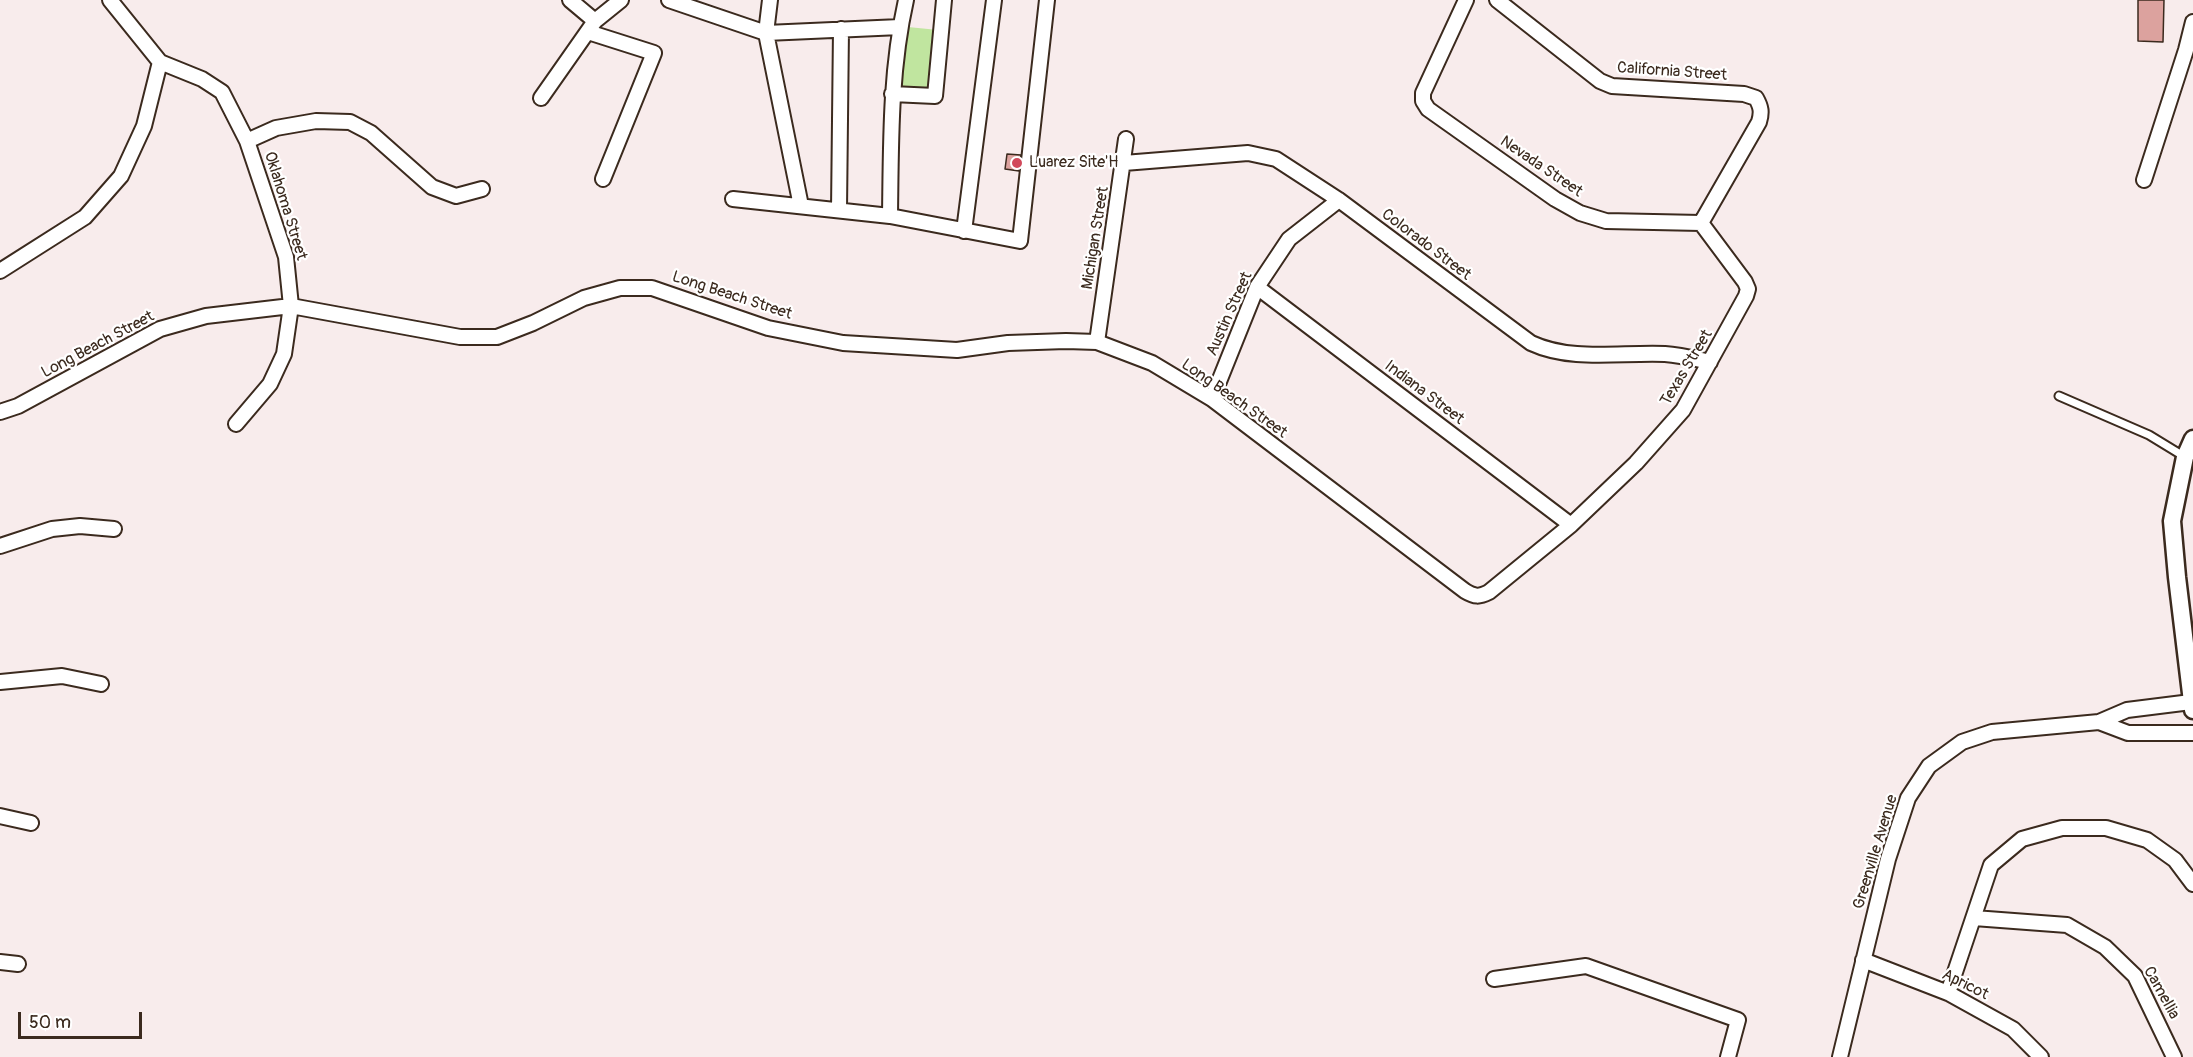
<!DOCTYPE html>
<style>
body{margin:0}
#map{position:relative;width:2193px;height:1057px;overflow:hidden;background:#f8ecec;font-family:Pangolin,sans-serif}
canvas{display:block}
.scale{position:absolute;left:18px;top:1012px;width:124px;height:27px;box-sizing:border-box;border:3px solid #3b2a1e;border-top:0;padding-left:8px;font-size:18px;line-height:21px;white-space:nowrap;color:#3b2a1e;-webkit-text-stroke:4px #fff;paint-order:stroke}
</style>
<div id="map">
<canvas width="2193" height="1057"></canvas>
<div class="scale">50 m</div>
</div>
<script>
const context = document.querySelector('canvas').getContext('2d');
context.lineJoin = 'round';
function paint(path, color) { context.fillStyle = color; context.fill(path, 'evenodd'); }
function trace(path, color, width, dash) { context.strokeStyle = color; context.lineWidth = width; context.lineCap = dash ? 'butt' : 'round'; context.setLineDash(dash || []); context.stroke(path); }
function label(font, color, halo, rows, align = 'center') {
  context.font = font + ' Pangolin,sans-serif'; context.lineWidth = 4.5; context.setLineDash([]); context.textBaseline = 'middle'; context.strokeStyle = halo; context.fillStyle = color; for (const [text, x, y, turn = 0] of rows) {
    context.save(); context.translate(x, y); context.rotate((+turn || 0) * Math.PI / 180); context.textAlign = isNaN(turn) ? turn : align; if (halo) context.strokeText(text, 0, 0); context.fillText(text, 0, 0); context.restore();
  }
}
paint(new Path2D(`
 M908 27 938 30 932 91 901 88Z`), '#c0e59f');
const building = new Path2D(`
 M2138 0H2164L2163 42 2138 41Z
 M1007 154 1021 155 1019 171 1005 169Z`);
paint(building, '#dca29e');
trace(building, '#3b2a1e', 1.5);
const service = new Path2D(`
 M2059 396 2149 435 2185 457`);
const minor = new Path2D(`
 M570 0 595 21
 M669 0 766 33 900 27
 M770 0 766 33 801 206
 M1466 0 1423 93V101L1428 109 1555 199 1580 213 1606 221 1701 223
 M1497 0 1600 81 1612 86 1744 94 1756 98C1761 107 1762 112 1759 122L1701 223
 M588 32 654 53 603 179
 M160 62 202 79 222 92 247 141 286 257 291 306 284 354 270 384 236 424
 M892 94 935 96 944 0
 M541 98 595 21 621 0
 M247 141 276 128 316 121 350 122 371 133 432 187 456 196 482 189
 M1124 163 1248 153 1276 159 1339 200 1531 343C1572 362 1620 352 1665 354 1680 355 1696 359 1710 362
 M2144 180 2186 50 2193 22
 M733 199 890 216 1020 241 1047 0
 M839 210 841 29
 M890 216C891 143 890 71 906 0
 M964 231 994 0
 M0 271 85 217 121 176 144 126 160 62 110 0
 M1257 287 1571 525
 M1097 342 1126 139
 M1212 399 1257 287 1289 239 1339 200
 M0 412 18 406 160 329 206 316 291 306 460 337H497L533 323 584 298 620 288H652L768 328 843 343 957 350 1008 343 1066 341 1097 342 1152 363 1212 399 1465 591C1475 597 1479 597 1489 592L1571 525 1636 463 1683 410 1746 296 1748 289 1745 282 1701 223
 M0 546 52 529 80 526 114 529
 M0 682 62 676 101 684
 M2099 722 2128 733H2193
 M0 816 31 823
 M1974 918 2067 925 2105 947 2135 976 2174 1057
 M1863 960 1948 993 2013 1029 2041 1057
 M0 962 18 964
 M1494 979 1586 966 1738 1020 1728 1057
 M1948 993 1991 865 2022 839 2062 828H2106L2147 840 2175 860 2193 884
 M1840 1057 1888 859 1908 798 1929 766 1962 742 1992 732 2099 722 2127 710 2191 702`);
const tertiary = new Path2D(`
 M2193 439 2185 457 2172 521 2177 577 2193 710`);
trace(service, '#3b2a1e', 11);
trace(minor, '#3b2a1e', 18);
trace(tertiary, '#3b2a1e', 21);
trace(service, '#fff', 7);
trace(minor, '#fff', 14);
trace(tertiary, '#fff', 16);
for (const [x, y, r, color] of [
 [1017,163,6,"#d1495b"]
]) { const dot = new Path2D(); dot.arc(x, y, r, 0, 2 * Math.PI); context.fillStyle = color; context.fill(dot); trace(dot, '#fff', 2); }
label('16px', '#3b2a1e', '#fff', [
 ["California Street",1672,72,4],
 ["Nevada Street",1541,167,34],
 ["Oklahoma Street",285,206,73],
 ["Michigan Street",1096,238,-81],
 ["Colorado Street",1426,245,37],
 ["Long Beach Street",732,296,18],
 ["Austin Street",1230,314,-66],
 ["Long Beach Street",98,345,-28],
 ["Texas Street",1687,368,-59],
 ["Indiana Street",1424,393,37],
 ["Long Beach Street",1234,399,35],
 ["Greenville Avenue",1876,852,-73],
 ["Apricot",1965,985,26],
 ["Camellia",2161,993,61]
]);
label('16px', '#3b2a1e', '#fff', [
 ["Luarez Site'H",1029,163]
], 'left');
</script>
